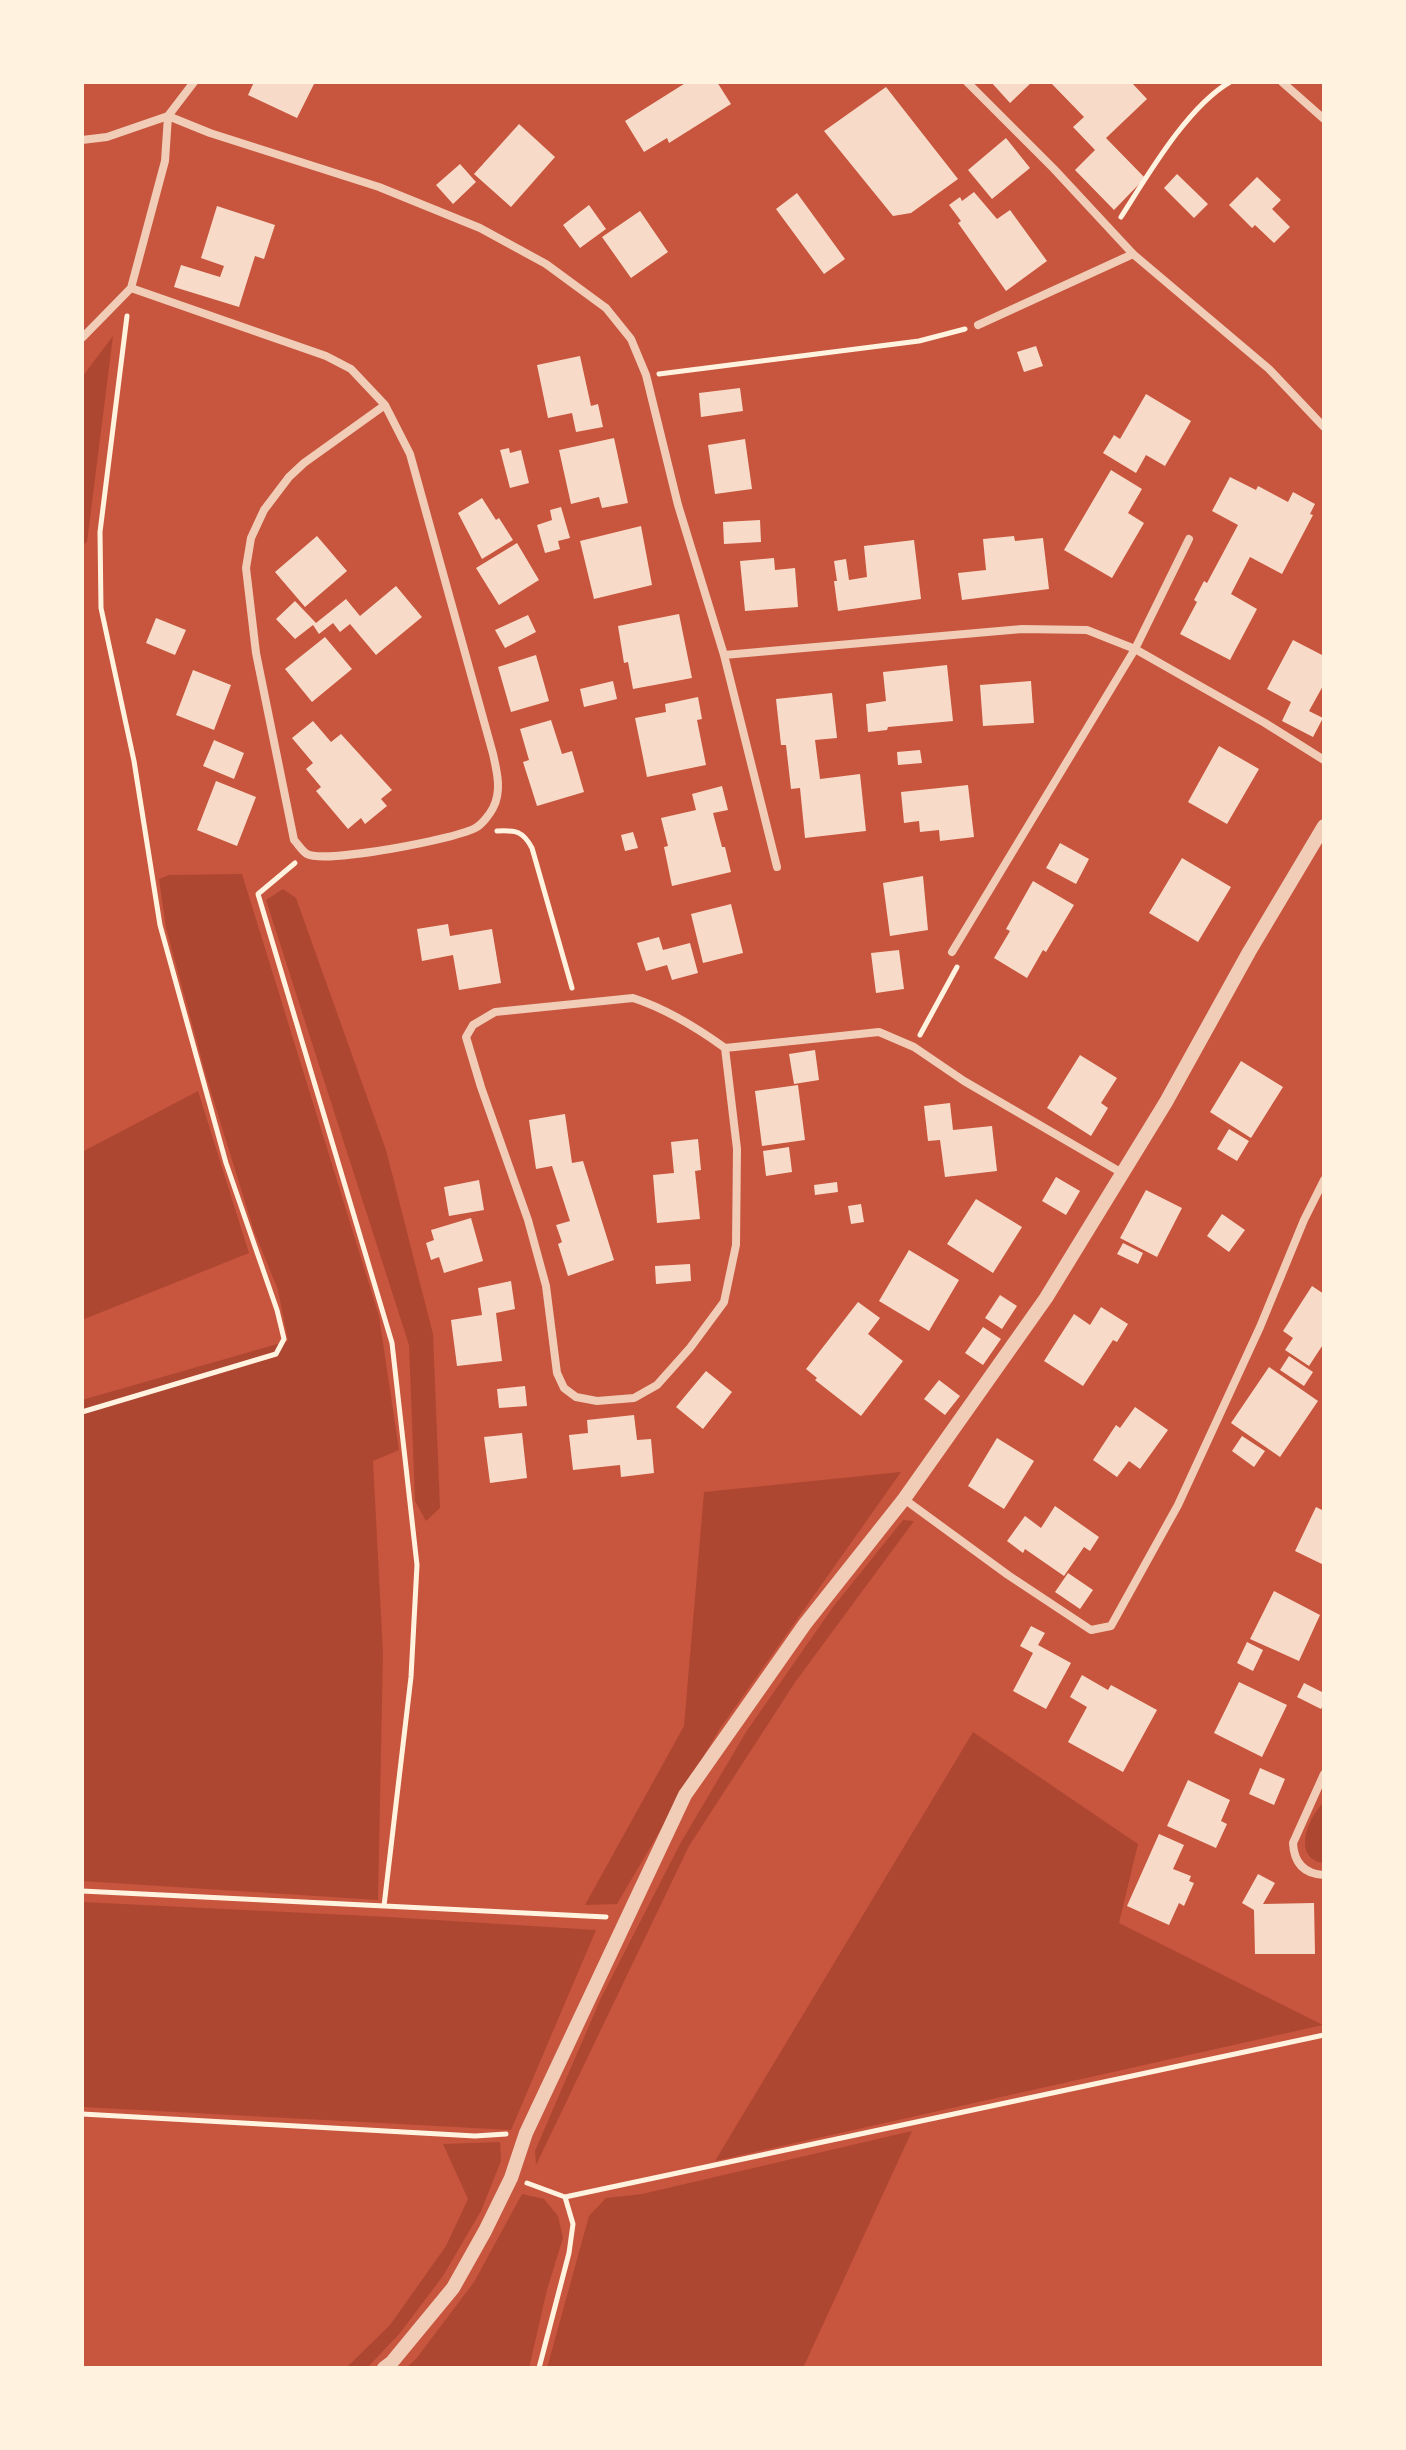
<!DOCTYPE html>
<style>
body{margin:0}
#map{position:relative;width:1406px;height:2450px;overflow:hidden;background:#c8553d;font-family:Karla,sans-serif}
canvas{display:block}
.frame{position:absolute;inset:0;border:84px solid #fff3e0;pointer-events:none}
</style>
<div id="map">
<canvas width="1406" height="2450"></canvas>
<div class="frame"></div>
</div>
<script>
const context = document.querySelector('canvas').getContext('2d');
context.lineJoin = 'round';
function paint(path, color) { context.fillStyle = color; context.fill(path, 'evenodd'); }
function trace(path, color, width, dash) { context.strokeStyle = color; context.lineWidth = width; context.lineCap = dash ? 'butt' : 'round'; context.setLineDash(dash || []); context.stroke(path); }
paint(new Path2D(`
 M113 336 87 542 82 545V377Z
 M242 874 379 1316 399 1450 373 1461 383 1653 378 1900 82 1881V1400L288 1341 278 1290 254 1231 207 1079 166 928 159 879 169 875Z
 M283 889 296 898 386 1150 433 1334 440 1508 426 1521 415 1501 409 1345 266 900Z
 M198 1091 249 1253 82 1320V1152Z
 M901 1472 719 1730 617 1904 585 1905 684 1726 704 1492Z
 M903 1520 914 1521 796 1681 689 1846 536 2165 535 2151 601 1998 680 1844 746 1732 833 1607Z
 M973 1732 1138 1844 1119 1923 1323 2025 715 2161Z
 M1324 1802V1863C1291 1859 1308 1817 1324 1802Z
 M82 1902 389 1917 596 1930 511 2130 82 2107Z
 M912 2131 803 2368H547L589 2216 606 2198 642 2194Z
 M500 2142 501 2161 481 2211 443 2276 400 2333 367 2368H346L390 2325 446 2246 468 2199 443 2144Z
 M522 2194 544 2199 558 2216 563 2238 547 2290 529 2368H406L416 2359 474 2282Z`), '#ae4732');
paint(new Path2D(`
 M254 82H315L297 118 248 95Z
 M687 82H717L731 104 669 143 667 138 644 152 625 121Z
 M991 82H1032L1010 103Z
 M1050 82H1131L1147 99 1106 138 1145 178 1114 210 1075 170 1095 150 1073 127 1084 117Z
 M886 87 958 179 911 213 893 216 824 131Z
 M519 124 555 157 511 207 474 174Z
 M1006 138 1030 168 992 199 968 170Z
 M460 164 476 182 453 204 436 185Z
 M1177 174 1208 204 1194 218 1164 188Z
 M1257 177 1281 200 1272 209 1290 227 1274 243 1255 225 1252 228 1229 205Z
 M974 192 997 219 1010 210 1047 261 1006 291 958 223 961 221 949 205 960 197 962 201Z
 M797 193 845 259 824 274 776 209Z
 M589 205 606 229 580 248 563 225Z
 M217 206 275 225 264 259 255 256 239 307 174 287 181 265 220 277 224 266 201 258Z
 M640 211 668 252 631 278 602 237Z
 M1036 346 1043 366 1024 372 1017 352Z
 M580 356 591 406 598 404 603 427 576 432 572 413 548 418 537 365Z
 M740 388 743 411 701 417 699 393Z
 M1146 394 1191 421 1165 466 1146 455 1136 473 1103 453 1114 435 1120 439Z
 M614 438 628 503 602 508 599 497 571 504 559 450Z
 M745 439 752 489 715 494 708 445Z
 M509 448 510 453 521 450 529 483 510 488 500 450Z
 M1111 470 1142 489 1128 513 1144 523 1112 578 1064 550Z
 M1230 477 1256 490 1258 486 1288 502 1293 492 1315 504 1310 514 1313 515 1282 574 1250 557 1231 594 1257 609 1230 660 1180 634 1197 602 1194 600 1204 581 1207 583 1238 525 1212 511Z
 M482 498 496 520 499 518 513 540 482 559 458 513Z
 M561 507 570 538 558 541 560 549 545 553 537 525 552 520 550 510Z
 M760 520 761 542 724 544 723 522Z
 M641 526 652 585 594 599 580 541Z
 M317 536 347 571 305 607 275 572Z
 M1014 536 1015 541 1043 538 1049 589 962 600 958 573 986 570 983 539Z
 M914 540 921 599 838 611 834 581H837L834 561 846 559 849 580 867 577 864 546Z
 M517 543 539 580 499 605 476 568Z
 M774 558 775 570 795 568 798 607 745 611 740 561Z
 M396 586 422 617 376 655 350 624 340 632 333 623 319 634 313 625 295 639 276 619 295 601 316 623 346 599 360 616Z
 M679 614 692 678 633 689 628 662 624 663 618 626Z
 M528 615 536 632 505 648 495 630Z
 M156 618 186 630 175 655 146 643Z
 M325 637 352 669 312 702 285 669Z
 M1293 640 1324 656V684L1309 711 1323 718 1313 737 1282 721 1291 702 1267 689Z
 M536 655 549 701 511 712 498 667Z
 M947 665 953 721 888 727 887 730 868 732 866 704 886 701 883 672Z
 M193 670 231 685 214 730 176 715Z
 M613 681 617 699 584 707 580 689Z
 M1031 681 1034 723 983 726 980 685Z
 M832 693 837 738 815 740 820 779 860 774 866 831 805 838 800 788 791 789 786 745H781L776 699Z
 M698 697 702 719 697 720 706 765 647 777 635 718 666 712 665 704Z
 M551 720 562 754 572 751 584 792 537 806 523 762 529 760 520 729Z
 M313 721 331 742 341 734 392 790 381 799 387 806 365 824 361 818 348 829 316 791 321 787 306 769 313 763 292 738Z
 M214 740 244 753 234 779 203 766Z
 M1219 746 1259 769 1227 824 1188 802Z
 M920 750 922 763 898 765 897 752Z
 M216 781 256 797 237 846 197 830Z
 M968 785 974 837 940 841 939 830 920 832 919 821 904 823 901 792Z
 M722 786 728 810 713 813 722 847H725L731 872 672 886 664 847 668 846 661 818 696 810 692 794Z
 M633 832 638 848 625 851 621 835Z
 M1060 843 1089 859 1076 884 1046 868Z
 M1182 858 1231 887 1198 942 1149 913Z
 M923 876 928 930 890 936 883 883Z
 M1033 881 1074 905 1046 952 1043 950 1027 978 994 958 1010 931 1006 929Z
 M731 904 743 953 703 963 691 914Z
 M448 924 450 936 492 929 501 983 459 990 453 955 422 961 417 929Z
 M659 937 663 950 690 943 698 973 672 980 667 965 646 971 637 943Z
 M899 950 904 989 876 993 871 953Z
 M815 1050 819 1080 794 1084 789 1054Z
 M1080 1055 1117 1078 1101 1103 1108 1108 1091 1136 1047 1108Z
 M1241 1061 1283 1087 1251 1138 1210 1112Z
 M798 1085 805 1140 762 1146 755 1091Z
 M950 1103 953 1130 992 1126 997 1171 945 1177 940 1140 928 1141 924 1106Z
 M565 1114 572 1163 583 1161 614 1260 568 1276 558 1244 562 1242 556 1225 570 1221 552 1166 536 1169 529 1120Z
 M1229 1129 1249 1141 1237 1161 1217 1149Z
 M698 1139 701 1170 695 1171 700 1219 657 1223 653 1175 674 1173 671 1142Z
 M789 1147 792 1172 766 1176 763 1151Z
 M1056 1177 1080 1191 1066 1215 1042 1201Z
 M479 1180 484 1210 449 1216 444 1187Z
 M837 1182 838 1192 815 1195 814 1185Z
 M1146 1190 1182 1208 1157 1257 1120 1238Z
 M976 1199 1022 1227 993 1273 947 1244Z
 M861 1204 864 1222 851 1224 848 1206Z
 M1222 1214 1245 1230 1229 1252 1207 1236Z
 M471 1218 483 1261 444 1273 439 1257 431 1260 426 1243 434 1240 431 1230Z
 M1123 1243 1143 1253 1138 1264 1117 1254Z
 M909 1250 959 1280 929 1331 879 1301Z
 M690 1264 691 1281 656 1284 655 1266Z
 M511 1281 515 1309 496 1313 502 1361 457 1366 451 1320 482 1315 478 1288Z
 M1312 1286 1324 1294V1343L1309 1366 1285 1350 1293 1338 1283 1331Z
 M1000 1295 1017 1306 1002 1329 985 1318Z
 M858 1302 880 1318 868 1334 903 1361 861 1416 815 1380 817 1378 806 1369Z
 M1101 1307 1128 1324 1117 1342 1113 1340 1083 1386 1044 1361 1074 1314 1090 1325Z
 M983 1327 1001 1339 983 1365 965 1353Z
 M1289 1356 1313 1372 1304 1386 1280 1370Z
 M1269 1367 1318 1401 1280 1457 1231 1423Z
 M706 1371 732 1392 703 1429 676 1407Z
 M939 1380 960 1396 945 1415 924 1399Z
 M525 1386 527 1406 499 1408 497 1389Z
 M1135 1407 1168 1430 1140 1469 1129 1461 1117 1477 1093 1460 1116 1425 1120 1428Z
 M634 1415 637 1440 651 1439 654 1473 621 1477 620 1465 573 1470 569 1435 588 1433 587 1420Z
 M522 1433 527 1478 490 1483 484 1437Z
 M1242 1436 1265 1451 1254 1467 1232 1451Z
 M997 1438 1034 1461 1004 1509 968 1486Z
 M1055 1506 1099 1537 1090 1551 1084 1547 1064 1576 1025 1549 1023 1553 1007 1541 1025 1516 1041 1528Z
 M1316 1507 1324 1511V1565L1295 1551Z
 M1068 1573 1093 1590 1080 1609 1055 1592Z
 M1274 1591 1320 1615 1299 1661 1250 1639Z
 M1031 1626 1045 1633 1038 1645 1071 1663 1046 1709 1013 1691 1033 1653 1020 1646Z
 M1247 1642 1263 1650 1253 1671 1237 1663Z
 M1082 1675 1108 1690 1111 1685 1157 1710 1123 1772 1068 1742 1087 1707 1070 1697Z
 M1239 1682 1287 1705 1262 1757 1214 1733Z
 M1304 1683 1324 1693V1703L1321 1709 1297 1697Z
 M1260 1768 1285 1779 1274 1805 1249 1794Z
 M1188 1780 1230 1800 1221 1821 1227 1824 1216 1848 1167 1826Z
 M1159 1834 1184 1845 1173 1869 1191 1876 1189 1881 1194 1883 1184 1906 1179 1903 1169 1925 1127 1906Z
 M1258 1874 1275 1883 1263 1904 1314 1903 1315 1954H1255L1254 1910 1242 1903Z`), '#f7dbc8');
trace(new Path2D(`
 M1121 217C1148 175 1187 107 1230 82
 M659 374 919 341 965 329
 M497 831C516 830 523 831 532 848L572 988
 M295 863 258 894 392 1343 417 1565 411 1677 384 1906
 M920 1035 957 967
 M82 1412 276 1354 284 1339 277 1310 226 1163 160 925 134 761 101 608 100 532 127 316
 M82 1891 606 1917
 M82 2114 475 2136 506 2134
 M527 2183 565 2197 1324 2035
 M539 2368 569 2253 573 2224 565 2197`), '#fff3e0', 5);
trace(new Path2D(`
 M967 82 1054 169 1133 254 1269 369 1324 427
 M1282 82 1324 119
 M82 140 107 137 168 116 194 82
 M131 288 326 356 351 369 385 405
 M978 325 1133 254
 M82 338 131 288 165 161 168 116 210 133 379 187 480 228 546 264 606 308 631 339 646 375 678 505 724 655 777 867
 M385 405 410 454 493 754C497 772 502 791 493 808 490 814 482 824 477 827 459 839 324 864 307 854 302 851 298 844 294 840L256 653 246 568 251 538 264 510 289 477 304 463Z
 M724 655 1022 629 1087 630 1135 649 1189 539
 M952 952 1135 649 1265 723 1324 760
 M725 1048C696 1027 667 1009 633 998L495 1012 473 1025 466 1037 481 1087 528 1220 546 1286 557 1373 564 1388 576 1397 597 1401 634 1398 657 1385 690 1348 724 1302 736 1245 737 1149 725 1048 879 1032 914 1047 964 1081 1122 1173
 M904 1499 1008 1575 1091 1630 1111 1626 1178 1505 1260 1327 1304 1220 1324 1180
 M1324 1774 1293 1843C1294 1863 1304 1874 1324 1875`), '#f1ccb7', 8);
trace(new Path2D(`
 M384 2368 392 2362 453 2288 485 2231 511 2178 526 2133 685 1795 805 1624 904 1499 1046 1298 1166 1102 1249 952 1324 826`), '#f1ccb7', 14);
</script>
